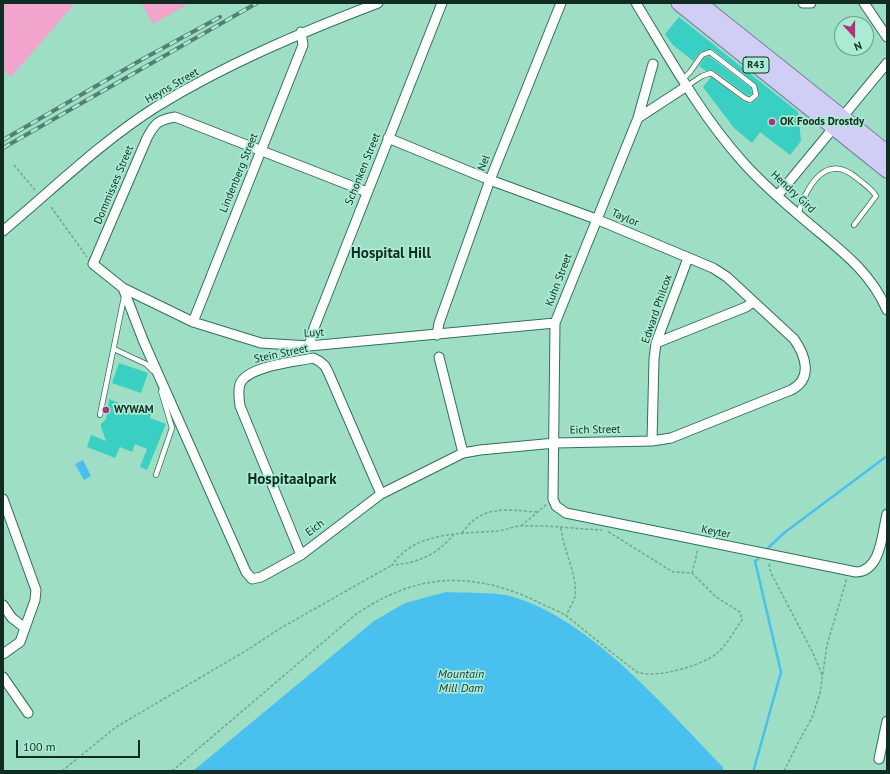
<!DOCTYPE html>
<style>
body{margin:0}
#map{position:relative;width:890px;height:774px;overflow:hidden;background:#9ddec4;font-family:"PT Sans",sans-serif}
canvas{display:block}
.frame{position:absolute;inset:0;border:4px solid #112c22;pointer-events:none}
.north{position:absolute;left:834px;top:16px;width:40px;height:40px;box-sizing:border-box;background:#aaebd1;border:1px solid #6d9f8b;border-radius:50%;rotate:159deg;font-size:11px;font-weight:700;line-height:16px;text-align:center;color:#112c22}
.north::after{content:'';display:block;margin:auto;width:14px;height:18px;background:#b0317f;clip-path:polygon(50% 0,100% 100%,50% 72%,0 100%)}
.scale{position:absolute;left:16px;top:740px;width:124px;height:18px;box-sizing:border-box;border:2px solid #112c22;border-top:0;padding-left:5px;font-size:12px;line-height:14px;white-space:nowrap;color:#112c22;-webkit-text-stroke:3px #aaebd1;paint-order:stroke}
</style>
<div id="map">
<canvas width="890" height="774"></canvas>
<div class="frame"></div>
<div class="north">N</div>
<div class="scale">100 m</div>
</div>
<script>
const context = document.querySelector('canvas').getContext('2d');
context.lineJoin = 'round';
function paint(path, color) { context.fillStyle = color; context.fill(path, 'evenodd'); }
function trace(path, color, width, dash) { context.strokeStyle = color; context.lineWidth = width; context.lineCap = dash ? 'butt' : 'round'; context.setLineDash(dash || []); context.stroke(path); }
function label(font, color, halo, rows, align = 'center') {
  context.font = font + ' "PT Sans",sans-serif'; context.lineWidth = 3.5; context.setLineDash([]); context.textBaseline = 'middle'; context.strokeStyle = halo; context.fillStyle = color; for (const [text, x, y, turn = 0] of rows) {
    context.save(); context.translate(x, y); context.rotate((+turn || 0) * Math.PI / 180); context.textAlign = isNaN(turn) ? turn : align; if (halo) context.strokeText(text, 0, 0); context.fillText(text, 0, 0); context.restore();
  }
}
paint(new Path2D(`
 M3 3H75L11 77 3 70Z
 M141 3H190L153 24Z`), '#f1a5cd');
paint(new Path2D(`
 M83 460 91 476 84 480 75 464Z
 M446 592C463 593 495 592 510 596 589 617 667 710 723 767V771H193L374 621 405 603Z`), '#4ac0ee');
trace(new Path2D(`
 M768 548 784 533 887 456
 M754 769 781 672 755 561 758 559`), '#4ac0ee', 2.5);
paint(new Path2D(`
 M679 17 798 112 801 141 790 155 760 132 752 143 734 128 703 87 711 77 743 101 750 104 759 97 757 85 712 49 700 52 693 61 672 44 665 34Z
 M709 56 751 88 752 94 749 96 747 95 713 70 706 71 699 66 704 58Z
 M119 363 148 373 141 393 112 383Z
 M109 399 133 409 137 406 152 412 150 418 166 424 147 470 140 467 147 449 135 444 132 452 120 447 115 458 87 447 91 435 106 441 101 427V424L106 419Z`), '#3acfc3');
const service = new Path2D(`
 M683 79 690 72 702 55 710 52 754 86 756 95 750 100 745 98 711 73 702 76 687 86
 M798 214C807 186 826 151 858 179 864 184 872 189 876 196L854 225
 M114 349 146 364 153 371
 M100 415 124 297
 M156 475 172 428 161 391`);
const minor = new Path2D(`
 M636 3C669 57 700 114 742 161 763 185 789 207 813 227 843 252 871 273 887 310
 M803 3H811
 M864 3 887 37
 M687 86 638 118 555 323 553 499 556 506 566 513 856 572C881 571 882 534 887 514
 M638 118 653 64
 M367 192 175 117C158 120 155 123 147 138L93 264 123 288 193 322 261 343 309 346 555 323
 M778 195 887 63
 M3 231C52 190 102 141 156 107 226 64 302 32 378 3
 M123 288 143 340 246 572 252 579 261 577 301 555 381 494 463 453 480 450 555 443 652 441 671 438 791 390C813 379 806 356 794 339L727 277 713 268 596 219 490 180 388 138
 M193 322 303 45 301 32
 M437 335 439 323 490 180 561 3
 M656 343 746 307 753 302
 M309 346 314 328 442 3
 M439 357 463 453
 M652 441 654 359 656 343 688 258
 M3 499 36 590 35 600 20 642 3 654
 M301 555 240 406C239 399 238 390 240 384 247 366 295 362 313 358L319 361 325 366 329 374 381 494
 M3 605 12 618 25 628
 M3 677 28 713
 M879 759 887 721`);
const primary = new Path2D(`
 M679 3 887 170
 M699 3 887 153`);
trace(service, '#31715a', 6);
trace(minor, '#31715a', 11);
trace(primary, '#7a80a8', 17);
trace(new Path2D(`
 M14 165 35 190
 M51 207 87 257
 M521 526 547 504
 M561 528C563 549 578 577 575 596 574 602 568 610 566 616
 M462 533C482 504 507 510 537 512
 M454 534C437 555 418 563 392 565 415 531 461 534 498 531 506 530 514 526 522 526 549 525 576 529 602 530
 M769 564 771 573 813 653 822 675
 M692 573 698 549
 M62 771 116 727 249 649 279 629 392 565
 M172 771 355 615C416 573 471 570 538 602 547 607 557 610 565 615 574 621 581 628 589 634 605 647 621 660 637 672 655 679 701 666 716 654 727 645 734 631 742 620L740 612 716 597 692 573 673 572 607 531
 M784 771 799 741 812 718 820 693 827 645 847 578`), '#71a691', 1.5, [3, 2]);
trace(service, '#fff', 4.5);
trace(minor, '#fff', 9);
trace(primary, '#d1cef6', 15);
const rail = new Path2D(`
 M3 140 141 60 220 17
 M3 148 257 3`);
trace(rail, '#54816f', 4);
trace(rail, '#aaebd1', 2.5, [8]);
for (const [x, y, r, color] of [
 [772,122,4,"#b0317f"],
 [106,410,4,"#b0317f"]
]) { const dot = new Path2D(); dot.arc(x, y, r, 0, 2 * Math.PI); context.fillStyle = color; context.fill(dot); trace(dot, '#aaebd1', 1.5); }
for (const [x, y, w] of [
 [756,65,26]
]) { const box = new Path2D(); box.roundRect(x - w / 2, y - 8, w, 16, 3); context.fillStyle = '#aaebd1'; context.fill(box); trace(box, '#112c22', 1); }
label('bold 10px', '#112c22', null, [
 ["R43",756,65]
]);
label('11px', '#112c22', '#aaebd1', [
 ["Heyns Street",172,86,-30],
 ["Nel",484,163,-68],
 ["Schonken Street",363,169,-68],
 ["Lindenberg Street",239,173,-68],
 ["Dommisses Street",114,185,-67],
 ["Hendry Gird",793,192,43],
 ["Taylor",625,218,23],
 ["Kuhn Street",559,280,-69],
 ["Edward Philcox",657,309,-71],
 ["Luyt",314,333,-3],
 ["Stein Street",281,354,-12],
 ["Eich Street",595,430,-1],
 ["Eich",315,528,-37],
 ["Keyter",716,532,11]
]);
label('bold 11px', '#112c22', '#aaebd1', [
 ["OK Foods Drostdy",780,122],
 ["WYWAM",114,410]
], 'left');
label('italic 12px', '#1c3540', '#aaebd1', [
 ["Mountain",461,675],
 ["Mill Dam",461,689]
]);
label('bold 15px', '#112c22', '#aaebd1', [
 ["Hospital Hill",391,254],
 ["Hospitaalpark",292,480]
]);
</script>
